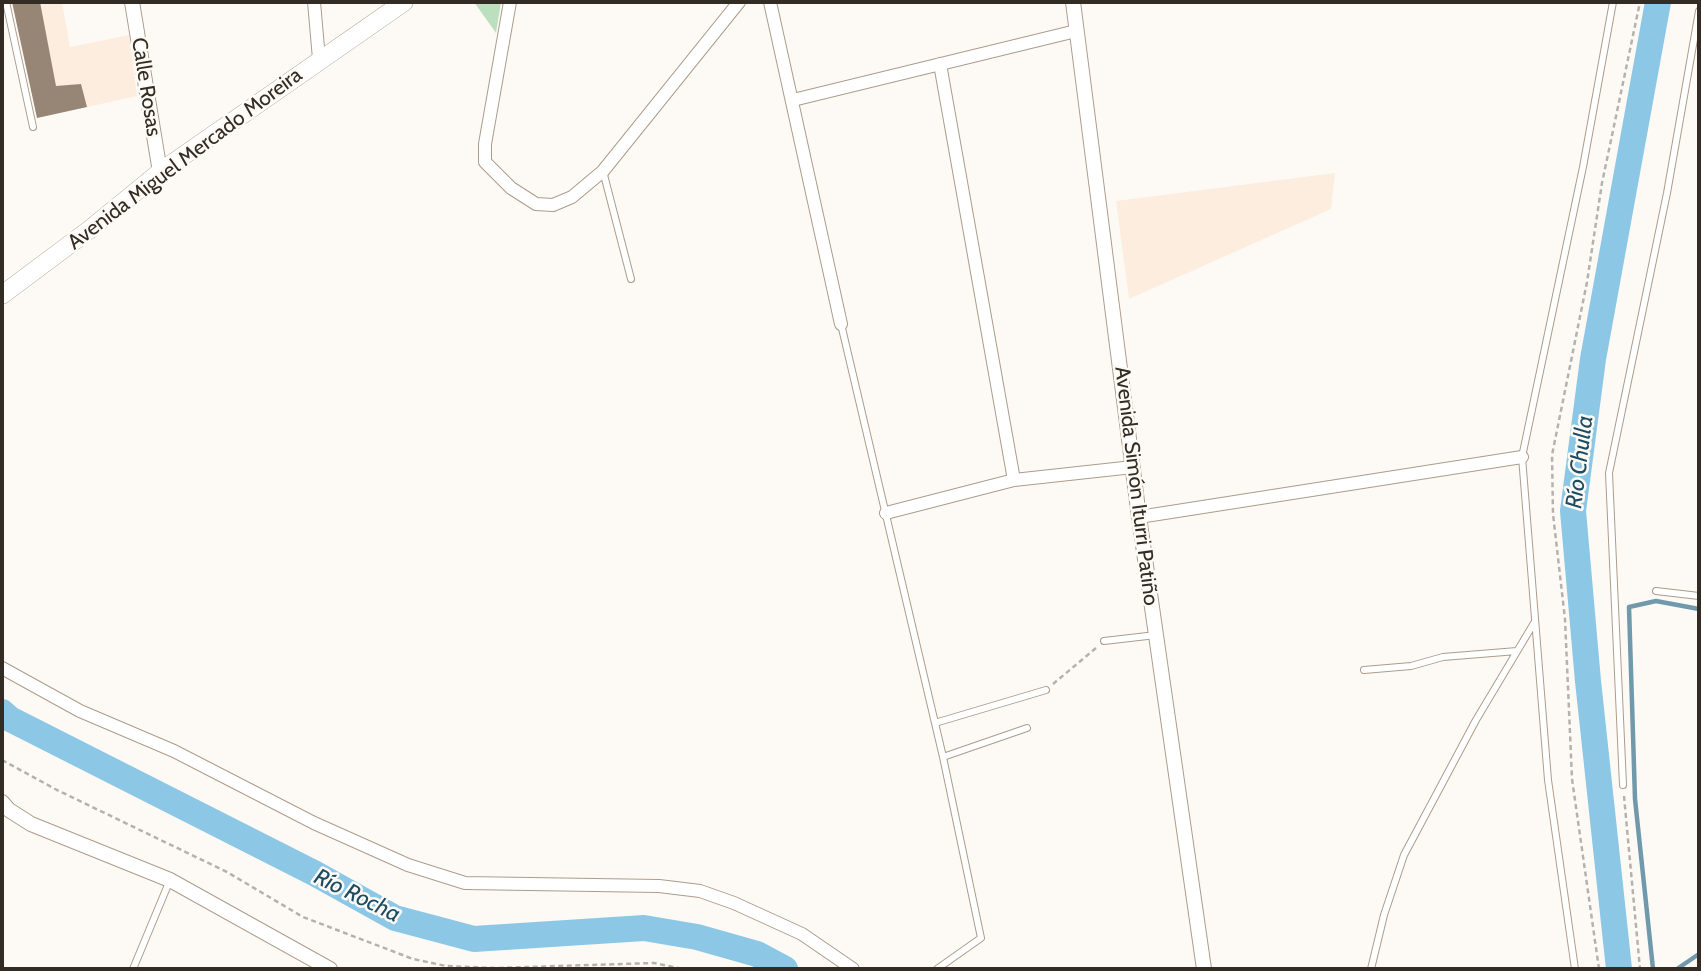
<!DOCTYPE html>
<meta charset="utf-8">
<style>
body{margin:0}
#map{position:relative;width:1701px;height:971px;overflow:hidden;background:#fdfaf6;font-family:Cabin,sans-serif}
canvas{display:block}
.frame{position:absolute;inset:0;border:4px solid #332c25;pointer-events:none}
</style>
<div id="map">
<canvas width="1701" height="971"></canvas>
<div class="frame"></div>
</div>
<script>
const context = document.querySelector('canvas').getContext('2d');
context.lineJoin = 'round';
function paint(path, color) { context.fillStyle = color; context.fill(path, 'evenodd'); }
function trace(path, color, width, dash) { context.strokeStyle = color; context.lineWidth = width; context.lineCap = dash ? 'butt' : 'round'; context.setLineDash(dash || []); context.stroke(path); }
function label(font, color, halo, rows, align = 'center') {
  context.font = font + ' Cabin,sans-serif'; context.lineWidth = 5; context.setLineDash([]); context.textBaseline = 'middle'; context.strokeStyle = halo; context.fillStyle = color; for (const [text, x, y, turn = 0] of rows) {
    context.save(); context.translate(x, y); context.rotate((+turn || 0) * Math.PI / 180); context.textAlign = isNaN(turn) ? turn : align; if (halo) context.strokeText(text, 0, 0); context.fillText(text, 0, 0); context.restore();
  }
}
paint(new Path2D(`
 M12 2H62L70 47 129 35 137 96 37 118Z
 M1335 173 1331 209 1129 299 1116 201Z`), '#fceddf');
paint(new Path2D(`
 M474 2H501L496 33Z`), '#bcdfbe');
trace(new Path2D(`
 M1653 969 1635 799 1629 607 1656 601 1699 609
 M1677 969 1699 954`), '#7199ac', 4.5);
trace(new Path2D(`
 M2 712 10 719 314 873 395 918 474 939 644 928 697 937 757 954 785 969
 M1619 969 1588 681 1573 511 1593 359 1658 2`), '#8cc8e6', 26);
paint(new Path2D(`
 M12 2H40L56 86 81 84 87 107 37 118Z`), '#978575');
const service = new Path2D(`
 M6 2 33 127
 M603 171 631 279
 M841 324 943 757 981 938 937 969
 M1656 591 1699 596
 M1104 641 1156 635
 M1364 670 1411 666 1443 657 1517 651
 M935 723 1046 690
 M943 757 1027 728
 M1623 785 1609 473 1667 193 1699 11
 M133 969 170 880
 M1371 969 1384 915 1404 855 1476 720 1534 623
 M1575 969 1548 780 1522 457 1583 167 1613 2`);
const minor = new Path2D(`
 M314 2 319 59
 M510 2 485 144V162L511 188 536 204 553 205 572 197 603 171 739 2
 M770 2 841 324
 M940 64 1014 480
 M793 100 1076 31
 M886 513 1014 480 1133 467
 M1139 517 1522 457
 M2 668 80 711 174 751 314 823 408 865 465 883 659 886 700 891 734 903 802 934 853 969`);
const tertiary = new Path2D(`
 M132 2 160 172
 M1073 2 1139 517 1204 969
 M2 802 9 810 31 824 170 880 330 969`);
const secondary = new Path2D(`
 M2 295 89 230 160 172 404 2`);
trace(service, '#ad9c8b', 8);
trace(minor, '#ad9c8b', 14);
trace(tertiary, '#ad9c8b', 16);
trace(secondary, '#ad9c8b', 19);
trace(new Path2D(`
 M1053 684 1096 648
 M2 760 57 790 227 872 303 917 413 959 446 966 495 968 654 963 683 969
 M1624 796 1640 969
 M1599 969 1572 779 1565 619 1553 514 1552 455 1587 282 1602 183 1640 2`), '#b6b1ac', 2.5, [5, 3.5]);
trace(service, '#fff', 6);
trace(minor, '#fff', 12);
trace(tertiary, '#fff', 14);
trace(secondary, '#fff', 18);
label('21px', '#332c25', '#fdfaf6', [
 ["Calle Rosas",146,87,81],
 ["Avenida Miguel Mercado Moreira",185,159,-37],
 ["Avenida Simón Iturri Patiño",1136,486,83]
]);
label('italic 23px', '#1c4c61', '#fdfaf6', [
 ["Río Chulla",1580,462,-83],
 ["Río Rocha",357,896,26]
]);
</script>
